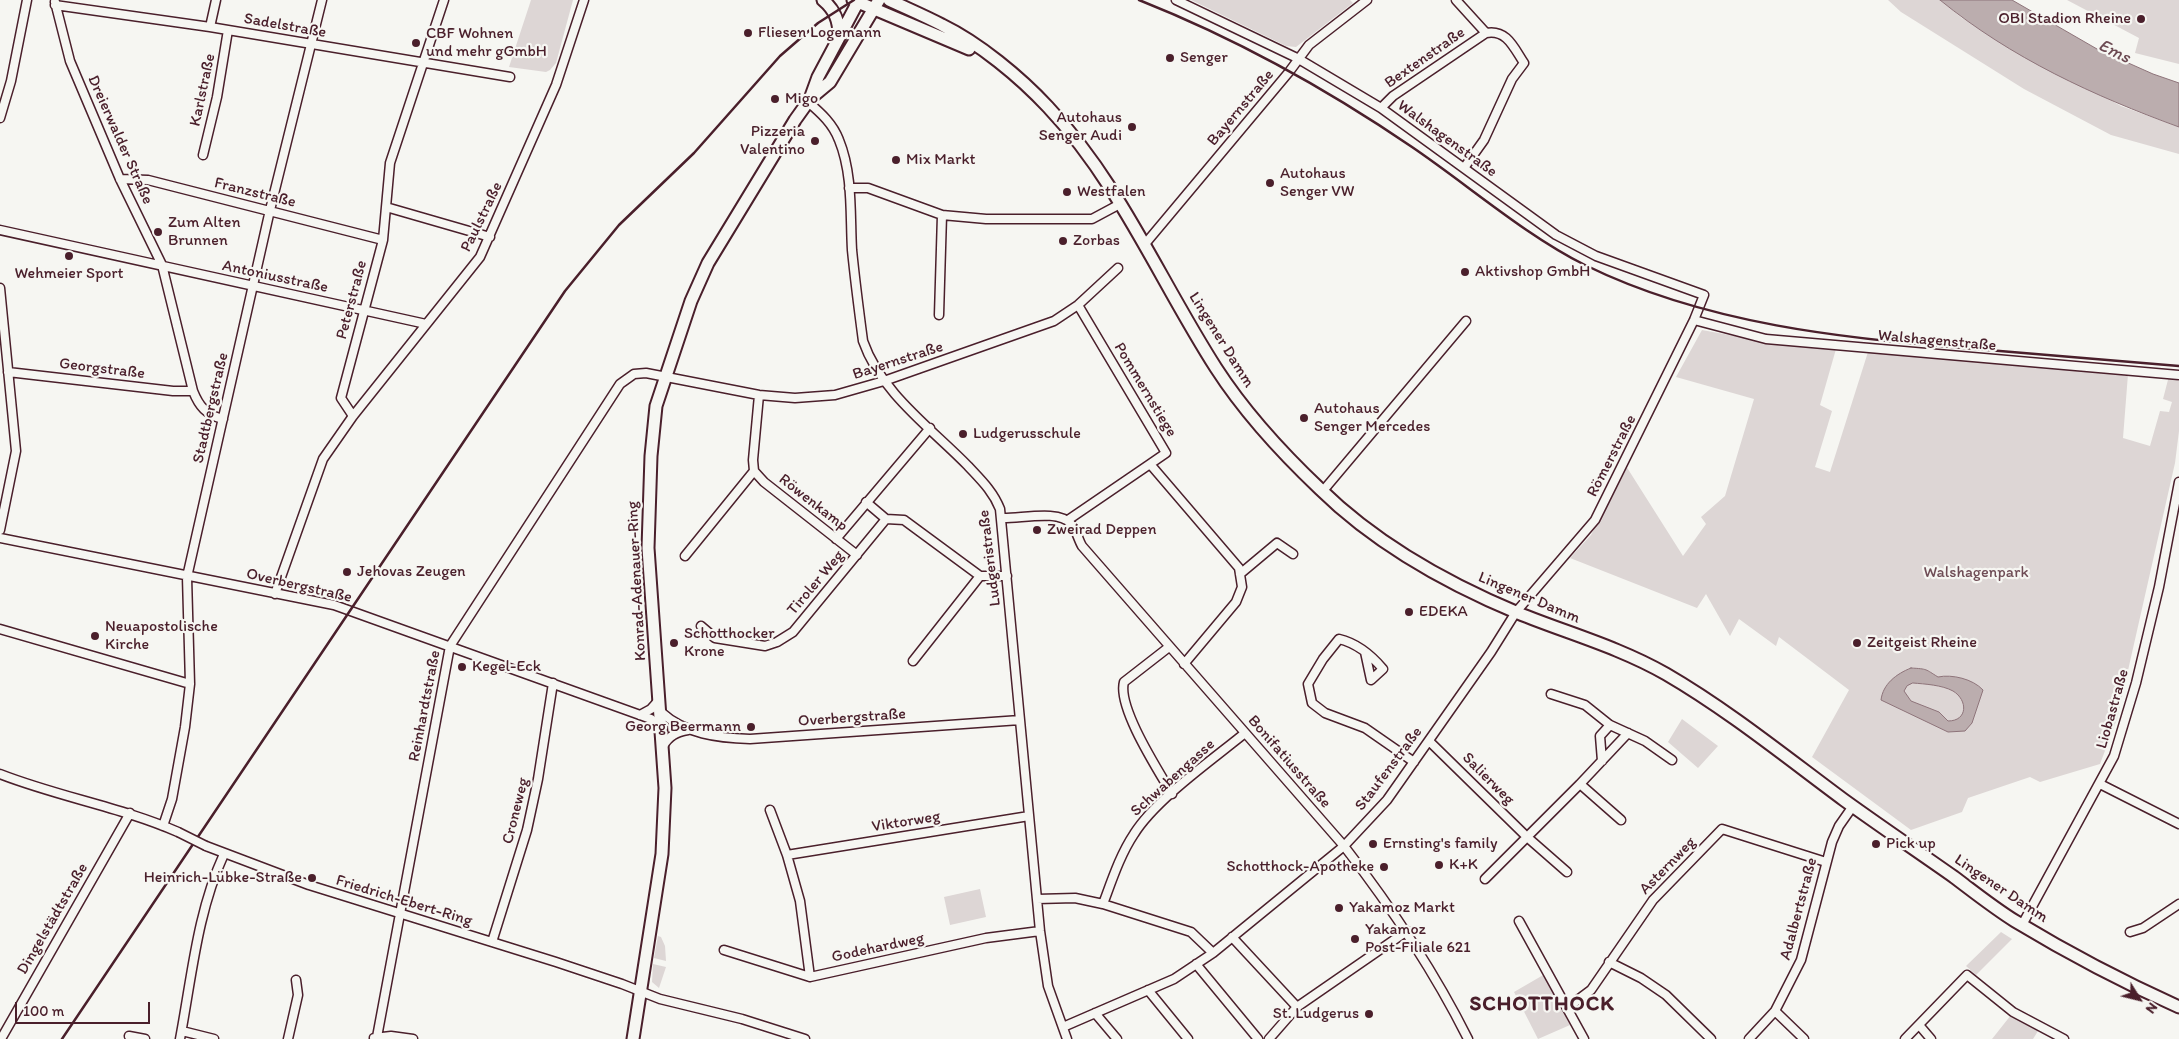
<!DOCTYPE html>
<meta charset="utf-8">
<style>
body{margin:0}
#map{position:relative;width:2179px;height:1039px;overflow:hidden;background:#f6f6f2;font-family:Itim,sans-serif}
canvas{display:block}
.north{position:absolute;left:2114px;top:974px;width:50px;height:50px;-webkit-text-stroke:4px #f6f6f2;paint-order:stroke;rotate:126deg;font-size:14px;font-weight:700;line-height:20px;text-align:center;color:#4a1f2b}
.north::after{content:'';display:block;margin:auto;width:18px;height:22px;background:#4a1f2b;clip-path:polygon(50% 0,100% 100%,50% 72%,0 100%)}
.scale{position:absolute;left:15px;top:1002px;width:135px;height:22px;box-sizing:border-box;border:2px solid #4a1f2b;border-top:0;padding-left:6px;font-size:15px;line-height:18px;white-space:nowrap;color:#4a1f2b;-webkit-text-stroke:4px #f6f6f2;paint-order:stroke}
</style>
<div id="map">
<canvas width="2179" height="1039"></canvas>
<div class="north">N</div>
<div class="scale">100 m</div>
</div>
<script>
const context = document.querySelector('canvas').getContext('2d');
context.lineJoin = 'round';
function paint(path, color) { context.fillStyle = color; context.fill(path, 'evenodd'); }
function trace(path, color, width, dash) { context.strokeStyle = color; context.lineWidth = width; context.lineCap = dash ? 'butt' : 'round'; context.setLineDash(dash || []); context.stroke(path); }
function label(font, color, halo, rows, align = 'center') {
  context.font = font + ' Itim,sans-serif'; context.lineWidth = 4.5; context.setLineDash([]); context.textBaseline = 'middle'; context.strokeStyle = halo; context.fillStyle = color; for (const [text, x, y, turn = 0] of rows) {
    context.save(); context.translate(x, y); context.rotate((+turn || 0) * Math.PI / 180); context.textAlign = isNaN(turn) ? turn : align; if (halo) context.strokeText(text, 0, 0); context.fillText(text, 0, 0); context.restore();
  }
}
paint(new Path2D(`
 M531 0H573L556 63 550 70 546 72 509 67Z
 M1191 0H1350L1353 3 1296 47 1286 46Z
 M1888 0H1940L1962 18 2121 106 2179 127V154L2111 135 2024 89 1901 12Z
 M2067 0H2179V64L2135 53 2139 38Z
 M1702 330 1767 342 1836 349 1820 405 1832 411 1815 467 1830 472 1868 352 2128 374 2123 438 2150 446 2160 411 2169 412 2172 402 2163 399 2169 376 2179 381V431L2175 463 2117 719 2100 764 2040 782 2030 777 1968 798 1962 812 1911 830 1812 757 1849 690 1779 637 1776 646 1739 619 1730 636 1706 594 1697 608 1570 558 1591 535 1626 466 1683 556 1706 524 1701 517 1725 496 1754 399 1676 377Z
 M1682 719 1718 746 1698 768 1668 742Z
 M980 889 986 917 950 925 944 897Z
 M2001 932 2012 939 1976 975 1966 966Z
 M658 936 661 937 665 946 666 961 654 958Z
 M653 964 666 967 659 988 652 982Z
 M1545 974 1567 1009 1566 1018 1570 1025 1538 1039 1514 992Z
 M2011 1015 2038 1031 2033 1039H1992Z`), '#ddd6d5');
const water = new Path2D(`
 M1940 0H2012L2097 49 2153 74 2179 83V127C2094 96 2011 58 1940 0Z
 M1911 668C1928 669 1925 669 1938 677 1952 674 1973 679 1983 690L1972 723 1965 731 1948 732 1881 700C1883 684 1896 674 1911 668ZM1913 683C1925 684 1942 685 1953 691 1968 700 1968 721 1948 721L1939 712 1911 701 1904 691 1907 686Z`);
paint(water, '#bbadae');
trace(water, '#8e747a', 1);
const minor = new Path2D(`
 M1456 0 1486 33C1507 29 1514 48 1524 63L1512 79 1484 140 1464 168
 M55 2 70 61 120 179 162 265 193 391C199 406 206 415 223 419
 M55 5 210 27 510 77
 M210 27 216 0
 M808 102C821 113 833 124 839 140 853 174 850 214 852 250 855 280 859 311 863 341 881 393 931 428 968 466 980 479 993 491 1000 509L1040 931 1048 986 1067 1039
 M1381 108 1393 96 1486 33
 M0 118 11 81 27 0
 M203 155 217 97 228 30
 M120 179 148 180 383 240
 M849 188H868L942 215 986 219H1092L1120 204
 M386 207 490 237
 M0 230 426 324
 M1145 244 1289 72 1309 45 1367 0
 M0 288 16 451 0 530
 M1078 305 1166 453 1150 464 1239 568 1242 587 1236 602 1184 664
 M939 315 942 215
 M1694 320 1766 339 2179 375
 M8 372 173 391H193
 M759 395 753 460 754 471 764 482 857 555
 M353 416 341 398 383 240 390 163 444 0
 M1322 492 1466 321
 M866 502 886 519 904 520 980 576H1007
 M1001 518C1020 519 1059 509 1071 524 1076 529 1078 539 1082 546L1344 846C1392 908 1433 969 1468 1039
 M1068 520 1150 464
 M0 538 334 605 640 715 651 719 661 728
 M836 539 930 428
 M685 556 754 471
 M1240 574 1277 543 1293 554
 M275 594 323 459 353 416 480 257 556 85 584 0
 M701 626 715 638 765 646 777 642 793 632 886 519
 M0 629 190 684
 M1169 647 1124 682C1117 707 1158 770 1172 794
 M1365 652 1371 680 1383 669C1372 656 1356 643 1339 639L1323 659 1308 684 1312 703 1325 713 1365 728 1414 762
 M913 661 980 576
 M1551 694 1585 705 1610 725 1645 741 1672 760
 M661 712C685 734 718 738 750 739L1020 720
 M640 715 651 709 659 700
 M1429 741 1527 837 1567 872
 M663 746C669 736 676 732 688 730
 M1602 761 1600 736 1610 725
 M0 774C59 797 121 807 178 832
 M1580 784 1621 820
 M2100 784 2179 824
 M770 810 787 855 800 901 810 977
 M163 826 172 799 185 727 190 684 187 577 270 210 322 0
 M206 846 309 885 556 962 622 984 660 999 742 1019 805 1039
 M787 855 1029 816
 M1485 879 1580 784 1628 733
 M1037 899 1075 898 1103 904 1191 932 1213 953
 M1103 904C1112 880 1120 855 1134 834 1156 799 1212 760 1245 733
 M1519 921 1584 1039
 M2022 925 2114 756 2136 683 2159 587 2179 482
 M2130 932 2143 928 2179 904
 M1232 937 1297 1007
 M492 942 527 830 538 779 553 683
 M724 950 810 977 986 938 1040 931
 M1609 962 1641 978 1666 995 1711 1039
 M1196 964 1258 1039
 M1148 990 1188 1039
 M1567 1008 1591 990 1653 900 1722 829 1826 862
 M1775 1011 1804 1039
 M1095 1013 1117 1039
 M1919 1025 1931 1039
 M1063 1027 1174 979 1213 953 1344 846 1387 800 1491 652 1516 612 1595 520 1694 320 1704 295 1596 256 1556 235 1381 108 1297 58 1176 0
 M182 1031 214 1039
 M129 1036 145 1039
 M377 1037 450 646 620 384 634 374 646 373 759 395 795 398 835 395 884 381 1054 321 1078 305 1118 268
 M374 1038 391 1036 413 1039
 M1 1039 130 813
 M180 1039C192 976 197 913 224 854
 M288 1039 298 995 296 980
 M1269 1039 1297 1007 1407 931
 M1749 1039 1775 1011 1801 960 1832 842 1839 826 1853 806
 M1905 1039 1967 975 2013 1012 2064 1039`);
const secondary = new Path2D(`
 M823 0C835 10 839 21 839 36
 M853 0 969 49
 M889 0C906 8 925 16 942 25 979 43 1020 77 1048 107 1120 183 1160 281 1216 368 1245 413 1281 452 1320 489 1376 544 1446 583 1518 613 1567 633 1619 647 1666 674 1728 710 1786 757 1844 800 1880 826 1917 851 1954 877 1974 892 1994 908 2015 921 2068 953 2123 982 2179 1007
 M812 97 830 82 879 0
 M633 1039 662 854 665 788 648 548 651 456 656 406 691 301 708 263 795 120 810 99 818 77 859 0`);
trace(minor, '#4a1f2b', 11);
trace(secondary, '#4a1f2b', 15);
trace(minor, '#f6f6f2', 8);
trace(secondary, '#f6f6f2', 11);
trace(new Path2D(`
 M1139 0C1235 38 1327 89 1412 147 1468 185 1525 235 1585 265 1705 324 1845 339 1976 349 2044 355 2111 360 2179 366
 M62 1039 565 291 619 225 694 153 780 56 818 23 854 0`), '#4a1f2b', 2.5);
const minorBridge = new Path2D(`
 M178 832 206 846`);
trace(minorBridge, '#4a1f2b', 11, []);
trace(minorBridge, '#f6f6f2', 8);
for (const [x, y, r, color] of [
 [2141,19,5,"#4a1f2b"],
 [748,33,5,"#4a1f2b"],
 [416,43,5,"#4a1f2b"],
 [1170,58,5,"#4a1f2b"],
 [775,99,5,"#4a1f2b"],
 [1132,127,5,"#4a1f2b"],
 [815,141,5,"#4a1f2b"],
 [896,160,5,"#4a1f2b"],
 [1270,183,5,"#4a1f2b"],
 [1067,192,5,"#4a1f2b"],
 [158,232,5,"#4a1f2b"],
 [1063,241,5,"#4a1f2b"],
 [69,256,5,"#4a1f2b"],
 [1465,272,5,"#4a1f2b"],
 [1304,418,5,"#4a1f2b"],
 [963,434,5,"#4a1f2b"],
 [1037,530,5,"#4a1f2b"],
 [347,572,5,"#4a1f2b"],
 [1409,612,5,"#4a1f2b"],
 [95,636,5,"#4a1f2b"],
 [674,643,5,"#4a1f2b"],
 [1857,643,5,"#4a1f2b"],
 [462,667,5,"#4a1f2b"],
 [751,727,5,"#4a1f2b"],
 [1373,844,5,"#4a1f2b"],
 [1876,844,5,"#4a1f2b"],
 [1439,865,5,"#4a1f2b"],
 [1384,867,5,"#4a1f2b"],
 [312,878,5,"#4a1f2b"],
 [1339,908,5,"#4a1f2b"],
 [1355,939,5,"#4a1f2b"],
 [1369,1014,5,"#4a1f2b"]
]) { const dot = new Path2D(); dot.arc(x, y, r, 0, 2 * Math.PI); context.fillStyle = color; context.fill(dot); trace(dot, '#f6f6f2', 2); }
label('16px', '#4a1f2b', '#f6f6f2', [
 ["OBI Stadion Rheine",2131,19,"right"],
 ["Fliesen Logemann",758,33],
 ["CBF Wohnen",426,34],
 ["und mehr gGmbH",426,52],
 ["Senger",1180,58],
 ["Migo",785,99],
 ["Autohaus",1122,118,"right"],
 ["Senger Audi",1122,136,"right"],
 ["Pizzeria",805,132,"right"],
 ["Valentino",805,150,"right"],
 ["Mix Markt",906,160],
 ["Autohaus",1280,174],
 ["Senger VW",1280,192],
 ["Westfalen",1077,192],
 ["Zum Alten",168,223],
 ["Brunnen",168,241],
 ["Zorbas",1073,241],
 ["Aktivshop GmbH",1475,272],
 ["Wehmeier Sport",69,274,"center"],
 ["Autohaus",1314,409],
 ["Senger Mercedes",1314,427],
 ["Ludgerusschule",973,434],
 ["Zweirad Deppen",1047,530],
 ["Jehovas Zeugen",357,572],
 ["EDEKA",1419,612],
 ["Neuapostolische",105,627],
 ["Kirche",105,645],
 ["Schotthocker",684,634],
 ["Krone",684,652],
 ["Zeitgeist Rheine",1867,643],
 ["Kegel-Eck",472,667],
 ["Georg Beermann",741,727,"right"],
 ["Ernsting's family",1383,844],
 ["Pick up",1886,844],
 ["K+K",1449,865],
 ["Schotthock-Apotheke",1374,867,"right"],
 ["Heinrich-Lübke-Straße",302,878,"right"],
 ["Yakamoz Markt",1349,908],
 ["Yakamoz",1365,930],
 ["Post-Filiale 621",1365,948],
 ["St. Ludgerus",1359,1014,"right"]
], 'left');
label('16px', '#4a1f2b', '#f6f6f2', [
 ["Sadelstraße",285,26,10],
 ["Bextenstraße",1425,58,-35],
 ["Karlstraße",203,90,-78],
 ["Bayernstraße",1241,108,-50],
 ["Walshagenstraße",1447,139,36],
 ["Dreierwalder Straße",120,140,66],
 ["Franzstraße",255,193,14],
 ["Paulstraße",482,217,-64],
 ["Antoniusstraße",275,277,12],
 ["Peterstraße",352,300,-75],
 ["Lingener Damm",1221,340,58],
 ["Walshagenstraße",1937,341,5],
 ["Bayernstraße",898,361,-18],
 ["Georgstraße",102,369,7],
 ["Pommernstiege",1145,390,59],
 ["Stadtbergstraße",211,408,-77],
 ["Römerstraße",1612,456,-63],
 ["Röwenkamp",813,503,38],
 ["Ludgeristraße",990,558,-97],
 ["Konrad-Adenauer-Ring",637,581,-93],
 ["Tiroler Weg",816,583,-50],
 ["Overbergstraße",299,586,13],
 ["Lingener Damm",1529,598,23],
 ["Reinhardtstraße",425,706,-79],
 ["Liobastraße",2113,709,-74],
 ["Overbergstraße",852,718,-4],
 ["Bonifatiusstraße",1289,762,49],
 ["Staufenstraße",1389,769,-53],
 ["Schwabengasse",1173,778,-42],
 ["Salierweg",1488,779,45],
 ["Croneweg",516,811,-76],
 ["Viktorweg",906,822,-9],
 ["Asternweg",1668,866,-46],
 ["Lingener Damm",2001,889,34],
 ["Friedrich-Ebert-Ring",404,901,17],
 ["Adalbertstraße",1799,909,-75],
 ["Dingelstädtstraße",53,919,-60],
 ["Godehardweg",878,948,-12]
]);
label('16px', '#6f4d56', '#f6f6f2', [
 ["Walshagenpark",1976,573]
]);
label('italic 18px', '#6c4a52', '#f6f6f2', [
 ["Ems",2114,52,26]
]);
context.letterSpacing = '1px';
label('bold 21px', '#4a1f2b', '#f6f6f2', [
 ["SCHOTTHOCK",1542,1005]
]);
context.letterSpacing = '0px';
</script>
